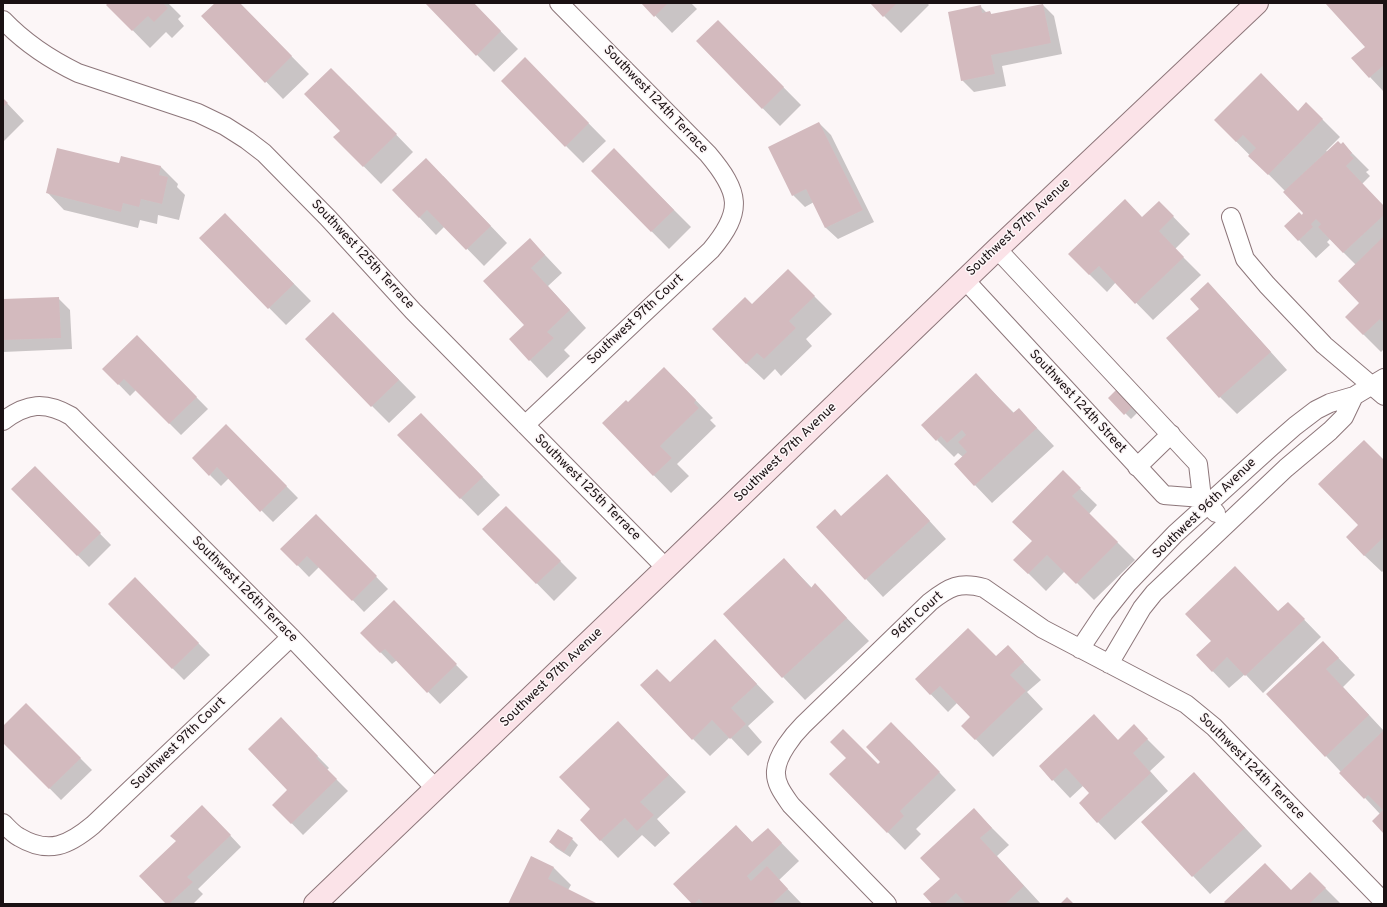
<!DOCTYPE html>
<style>
body{margin:0}
#map{position:relative;width:1387px;height:907px;overflow:hidden;background:#fcf6f7;font-family:Overpass,sans-serif}
canvas{display:block}
.frame{position:absolute;inset:0;border:4px solid #1a1113;pointer-events:none}
</style>
<div id="map">
<canvas width="1387" height="907"></canvas>
<div class="frame"></div>
</div>
<script>
const context = document.querySelector('canvas').getContext('2d');
context.lineJoin = 'round';
function paint(path, color) { context.fillStyle = color; context.fill(path, 'evenodd'); }
function trace(path, color, width, dash) { context.strokeStyle = color; context.lineWidth = width; context.lineCap = dash ? 'butt' : 'round'; context.setLineDash(dash || []); context.stroke(path); }
function label(font, color, halo, rows, align = 'center') {
  context.font = font + ' Overpass,sans-serif'; context.lineWidth = 3; context.setLineDash([]); context.textBaseline = 'middle'; context.strokeStyle = halo; context.fillStyle = color; for (const [text, x, y, turn = 0] of rows) {
    context.save(); context.translate(x, y); context.rotate((+turn || 0) * Math.PI / 180); context.textAlign = isNaN(turn) ? turn : align; if (halo) context.strokeText(text, 0, 0); context.fillText(text, 0, 0); context.restore();
  }
}
paint(new Path2D(`
 M109 3H168L181 16 178 19 184 26 172 38 166 32 150 48 108 5Z
 M216 3H239L309 74 283 99 202 16Z
 M426 3H473L518 49 494 72Z
 M643 3H691L697 9 672 33Z
 M871 3H927L929 5 901 33Z
 M1326 3H1384V92L1353 59 1366 47Z
 M1043 5 1054 16 1062 54 1002 66 1006 86 974 92 962 80 980 6 987 13 990 12 992 15Z
 M718 21 801 105 780 126 697 41Z
 M542 76 606 141 583 163 566 146Z
 M349 86 413 152 381 184 335 137 341 131Z
 M3 99 24 121 3 142Z
 M1306 103 1340 137 1326 151 1328 152 1343 144 1369 170 1366 172 1370 176 1362 184 1384 207V349L1381 352 1346 317 1360 303 1356 265 1330 239 1327 242 1330 245 1316 258 1299 240 1285 226 1305 213 1286 192 1215 120 1298 112Z
 M819 123 831 135 874 222 838 239 826 228 814 202 805 207 793 195Z
 M614 150 691 227 669 249 592 171Z
 M120 165 161 167 178 184 177 187 185 195 179 220 158 215 157 224 140 220 138 228 64 210 47 192Z
 M443 176 507 243 484 266 445 226 436 235 419 217Z
 M1159 202 1190 234 1175 249 1201 275 1153 320 1116 282 1107 292 1069 254 1143 218Z
 M225 214 311 301 286 325 200 238Z
 M530 239 562 273 548 286 586 328 564 350 570 356 547 378 510 339 526 325Z
 M788 270 832 314 806 339 812 346 781 376 775 369 764 380 746 363 752 306Z
 M1208 284 1225 301 1287 370 1237 414 1220 397 1200 309Z
 M58 298 70 310 72 349 3 352V300Z
 M350 330 416 397 389 423 372 406Z
 M137 337 208 409 181 435 136 390 130 396 104 369Z
 M976 375 1014 413 1019 409 1054 446 992 503 955 464 963 457 958 453 954 457 937 440Z
 M681 385 713 418 710 420 716 426 677 464 689 476 671 493 603 423Z
 M1118 390 1139 411 1131 419 1110 398Z
 M226 425 298 498 273 522 229 478 221 486 210 475Z
 M438 431 500 495 478 516 399 435Z
 M1384 461V570L1382 572 1364 555 1359 526Z
 M35 467 111 545 89 567 13 489Z
 M1063 472 1097 505 1089 514 1135 560 1094 600 1065 571 1046 591 1015 560 1033 541Z
 M904 493 946 539 883 597 817 527Z
 M506 507 577 578 554 601 484 529Z
 M316 515 388 589 364 612 320 566 309 577 282 549Z
 M784 559 812 588 815 585 869 641 805 700 783 677Z
 M135 579 210 655 184 680 109 604Z
 M394 602 468 677 440 704 397 660 392 664 362 633Z
 M1288 603 1321 637 1263 693 1245 674 1229 688 1197 655 1278 612Z
 M1323 642 1355 675 1343 687 1384 731V832L1380 814 1326 756Z
 M1008 646 1041 680 1027 692 1043 709 993 757 963 726 972 717 957 703 948 712 916 679 996 658Z
 M732 658 774 702 748 726 762 742 748 756 730 737 710 756 693 739 670 683Z
 M26 704 92 770 61 800 3 741V727Z
 M281 719 329 768 327 770 348 791 303 835 274 805 289 790Z
 M618 722 686 792 657 819 670 833 655 847 642 835 618 858 581 820 592 810Z
 M1134 726 1165 757 1150 771 1168 791 1115 840 1080 803 1091 793 1084 785 1070 798 1040 766 1118 741Z
 M909 740 956 790 916 829 921 834 905 850 831 774 878 766Z
 M1211 791 1262 846 1210 894 1142 822Z
 M974 810 1009 845 997 856 1041 904H934Z
 M214 818 241 847 198 889 203 894 193 904H167Z
 M736 826 753 843 768 829 799 861 779 880 802 904H693Z
 M558 830 572 839 578 845 570 857 556 848 550 842Z
 M532 857 554 868 571 885 568 890 596 904H509Z
 M1310 873 1341 904H1227L1291 891Z`), '#0003');
paint(new Path2D(`
 M108 3H163L168 8 154 22 148 16 132 31 106 5Z
 M215 3H240L292 56 265 83 201 16Z
 M425 3H474L501 31 476 56Z
 M641 3H668L654 17Z
 M870 3H897L883 17Z
 M1325 3H1384V65L1369 78 1351 58 1365 47Z
 M1043 4 1051 43 991 55 995 74 961 81 948 12 981 5 982 13 990 11 991 14Z
 M718 20 784 87 762 109 696 41Z
 M525 57 589 123 565 147 501 81Z
 M331 68 397 134 363 167 333 137 340 131 304 94Z
 M1261 73 1298 111 1306 102 1323 119 1268 175 1248 156 1256 148 1243 135 1236 142 1214 120Z
 M3 98 8 103 3 107Z
 M819 122 863 210 825 228 806 189 792 196 768 147Z
 M1338 141 1341 144 1343 142 1352 153 1350 155 1354 158 1346 166 1384 206V215L1343 253 1318 227 1321 224 1316 219 1311 224 1313 227 1298 241 1284 226 1299 212 1302 215 1303 213 1283 192Z
 M57 148 119 163 121 156 161 166 159 175 168 177 162 204 141 199 139 207 123 203 121 212 46 193Z
 M614 148 674 210 651 232 591 171Z
 M426 158 491 226 466 250 427 210 419 218 392 190Z
 M1125 199 1142 217 1159 201 1174 216 1159 231 1184 257 1135 304 1099 266 1089 275 1068 254Z
 M225 213 294 284 268 309 199 238Z
 M1384 236V323L1380 319 1363 335 1345 317 1359 303 1338 281Z
 M530 238 545 255 531 268 570 310 547 332 554 338 529 361 509 339 524 325 483 281Z
 M788 269 815 296 789 321 796 328 764 359 757 353 746 364 712 329 745 297 752 304Z
 M1208 282 1271 352 1219 398 1166 338 1199 309 1190 299Z
 M59 297 61 338 3 340V299Z
 M333 312 399 380 371 407 305 339Z
 M137 335 197 397 169 424 124 379 118 385 102 369Z
 M664 367 696 400 694 403 699 408 660 446 672 458 653 476 602 423 626 400 628 402Z
 M976 373 1013 413 1019 408 1037 428 974 486 954 464 967 452 958 442 966 435 962 430 947 443 941 436 936 441 921 425Z
 M1118 388 1134 405 1124 415 1108 398Z
 M421 413 483 477 460 499 397 435Z
 M226 424 287 486 260 512 217 467 209 476 192 458Z
 M1364 440 1384 460V537L1364 556 1346 537 1358 525 1318 484Z
 M35 466 101 533 77 556 11 489Z
 M1063 470 1081 488 1072 496 1118 542 1076 584 1047 555 1028 574 1013 560 1032 541 1012 522Z
 M887 474 930 521 865 580 816 527 835 509 841 516Z
 M506 506 561 561 536 584 482 529Z
 M316 514 377 576 352 601 307 556 297 566 280 549Z
 M784 558 811 588 815 583 847 618 782 678 723 614Z
 M1235 566 1278 611 1288 602 1305 619 1245 676 1227 657 1212 672 1196 655 1211 641 1185 614Z
 M135 577 199 643 172 669 108 604Z
 M394 600 457 664 427 693 385 649 380 653 360 633Z
 M968 628 996 656 1008 645 1024 662 1010 675 1026 691 975 740 961 726 970 717 940 686 930 695 915 679Z
 M715 639 757 684 731 708 746 724 730 739 712 720 692 740 640 685 657 669 670 682Z
 M1323 641 1339 658 1326 669 1369 715 1325 757 1266 694Z
 M26 703 81 758 49 789 3 743V726Z
 M1094 714 1118 740 1134 724 1148 739 1133 753 1151 773 1097 823 1079 803 1089 793 1066 768 1052 781 1039 766Z
 M281 717 318 756 316 758 337 779 291 824 272 805 287 790 248 749Z
 M618 721 669 775 640 802 654 815 637 831 625 818 600 841 580 820 590 809 559 777Z
 M891 722 940 772 900 811 904 816 887 833 829 774 846 758 830 742 843 729 878 764 880 762 866 747Z
 M1384 730V834L1372 821 1383 810 1368 795 1364 799 1339 773Z
 M1194 772 1245 828 1192 877 1141 822Z
 M202 805 231 835 187 877 193 882 169 904H166L139 876 176 841 170 836Z
 M974 808 992 828 980 838 1024 886 1005 904H966L956 893 944 904H932L923 894 940 879 920 858Z
 M736 825 752 842 768 828 782 843 747 876 751 881 767 866 788 889 772 904H704L699 899 694 904H692L673 884Z
 M558 829 573 838 564 852 549 842Z
 M531 856 554 867 548 879 598 904H508Z
 M1265 863 1291 890 1310 872 1326 888 1309 904H1226L1224 902Z
 M1067 897 1074 904H1060Z`), '#d3babe');
const street = new Path2D(`
 M3 20C24 42 51 60 78 73L198 113 225 126 247 140 264 153 328 218 413 311 666 568
 M1231 217 1245 259 1267 285 1324 345 1384 396
 M997 249 1198 464 1202 498 1216 513
 M965 280 1164 495 1202 498
 M3 421C27 403 45 401 71 416L291 637 436 789
 M525 425 711 250C744 211 740 192 708 154L559 3
 M1137 467 1171 434
 M1080 649 1104 613 1128 583 1175 534 1271 447 1295 426 1316 410 1330 403 1354 396 1384 378
 M1109 664 1142 608 1154 593 1286 468 1330 431 1344 417 1354 396
 M3 823C8 828 13 834 19 837 49 855 69 845 93 825L291 637
 M887 904 791 805C784 795 775 784 776 771 777 755 793 735 803 725L930 602C949 587 960 581 984 588L1043 629 1186 704 1214 727 1384 902`);
const secondary = new Path2D(`
 M315 904 666 568 997 249 1257 3`);
trace(street, '#8d767a', 20);
trace(secondary, '#8d767a', 24);
trace(street, '#fff', 18);
trace(secondary, '#fbe3e8', 22);
label('13px', '#1a1113', '#fcf6f7', [
 ["Southwest 124th Terrace",655,100,46],
 ["Southwest 97th Avenue",1019,228,-43],
 ["Southwest 125th Terrace",362,255,47],
 ["Southwest 97th Court",636,320,-43],
 ["Southwest 124th Street",1077,402,47],
 ["Southwest 97th Avenue",786,453,-44],
 ["Southwest 125th Terrace",587,488,45],
 ["Southwest 96th Avenue",1205,509,-44],
 ["Southwest 126th Terrace",244,590,45],
 ["96th Court",918,616,-42],
 ["Southwest 97th Avenue",552,678,-44],
 ["Southwest 97th Court",179,744,-44],
 ["Southwest 124th Terrace",1251,767,45]
]);
</script>
